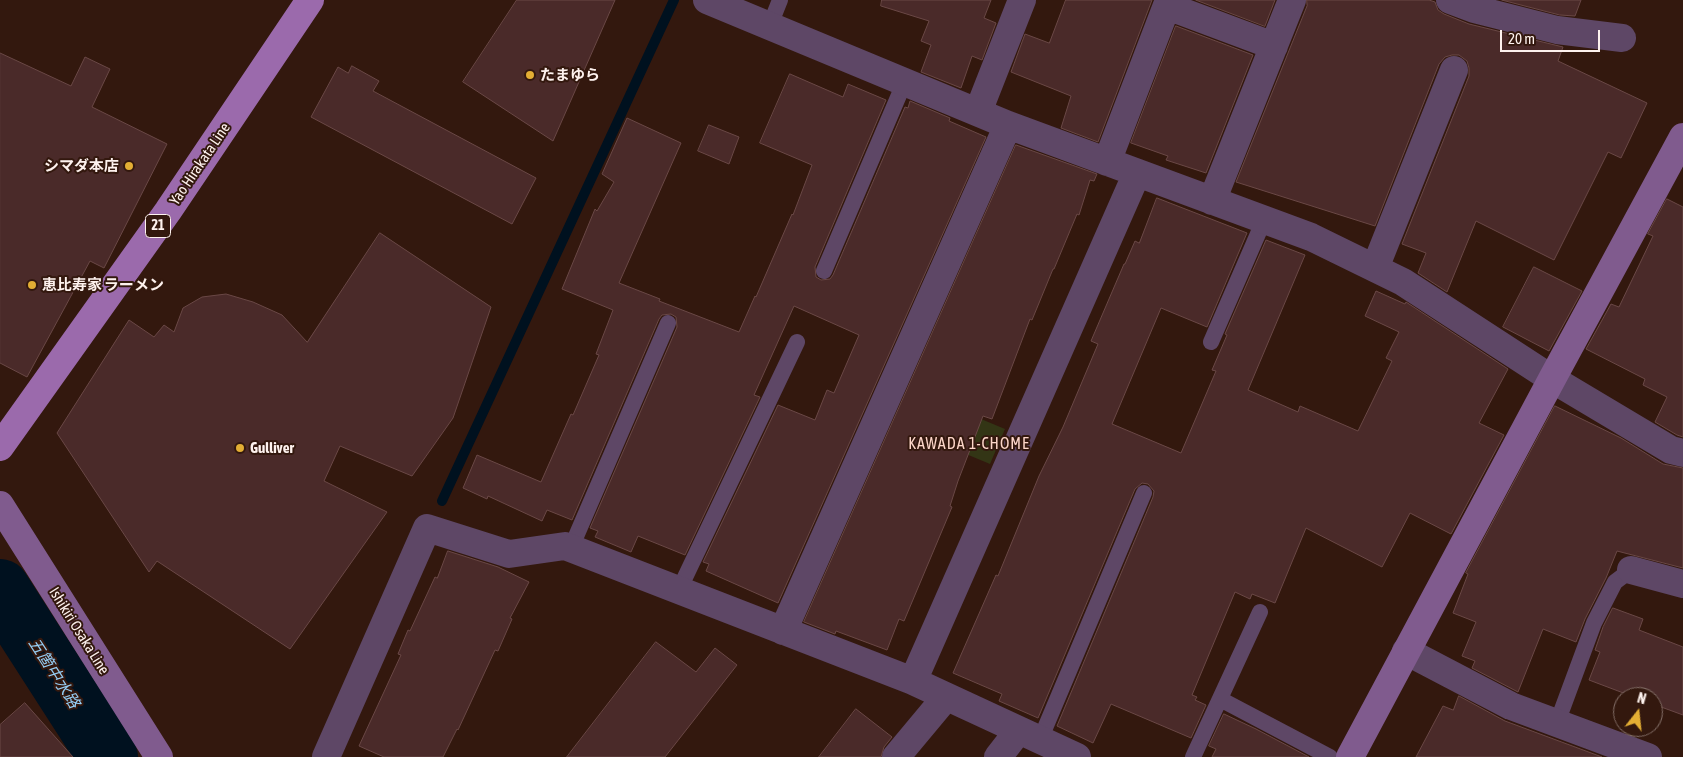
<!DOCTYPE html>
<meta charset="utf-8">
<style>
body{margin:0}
#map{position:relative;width:1683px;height:757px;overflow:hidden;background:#33180e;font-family:"Asap Condensed",sans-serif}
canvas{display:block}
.north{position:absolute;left:1613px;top:687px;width:50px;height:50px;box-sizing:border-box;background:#33180e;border:1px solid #846f68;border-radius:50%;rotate:16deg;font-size:14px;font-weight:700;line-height:20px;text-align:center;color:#fef2ee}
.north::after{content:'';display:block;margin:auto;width:18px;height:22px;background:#e3ae34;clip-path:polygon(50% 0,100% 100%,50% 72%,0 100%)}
.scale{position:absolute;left:1500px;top:30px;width:100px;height:22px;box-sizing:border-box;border:2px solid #fef2ee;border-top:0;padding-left:6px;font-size:15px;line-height:18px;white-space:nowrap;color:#fef2ee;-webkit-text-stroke:4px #33180e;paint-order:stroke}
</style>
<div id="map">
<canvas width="1683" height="757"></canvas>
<div class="north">N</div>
<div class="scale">20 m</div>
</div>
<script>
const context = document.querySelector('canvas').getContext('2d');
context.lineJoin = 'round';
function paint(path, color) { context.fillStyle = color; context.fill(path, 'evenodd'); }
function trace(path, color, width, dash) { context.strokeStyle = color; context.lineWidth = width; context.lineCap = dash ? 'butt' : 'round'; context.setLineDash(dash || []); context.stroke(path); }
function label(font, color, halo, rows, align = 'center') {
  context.font = font + ' "Asap Condensed","Noto Sans JP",sans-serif'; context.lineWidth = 4; context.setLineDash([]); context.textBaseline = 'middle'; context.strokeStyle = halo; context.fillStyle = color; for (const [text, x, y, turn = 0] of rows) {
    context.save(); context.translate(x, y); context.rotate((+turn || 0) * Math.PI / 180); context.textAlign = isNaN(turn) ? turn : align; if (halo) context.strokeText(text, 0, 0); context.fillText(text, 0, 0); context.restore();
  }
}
paint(new Path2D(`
 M945 404 1005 429 990 464 930 439Z`), '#333515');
trace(new Path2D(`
 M442 501 674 0`), '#00111f', 10);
trace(new Path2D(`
 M0 589 108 757`), '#00111f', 60);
const building = new Path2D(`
 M517 0H615L553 141 463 82Z
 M882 0H991L984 18 996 23 982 60 972 56 961 88 921 72 931 45 921 41 929 21 881 6Z
 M1066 0H1152L1098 142 1061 128 1071 96 1011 72 1025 34 1049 43Z
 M1196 0H1275L1265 26Z
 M1307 0H1429L1435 2 1438 10 1444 14 1469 24 1563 47 1558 61 1647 103 1621 158 1608 152 1554 260 1476 221 1447 292 1418 273 1426 253 1402 244 1469 76V68L1467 61 1459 55H1452L1445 57 1439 64 1375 226 1236 182 1307 6Z
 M1502 0H1581L1575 16 1560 15Z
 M1176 26 1253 55 1206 173 1166 160 1168 156 1131 143Z
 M0 53 71 86 85 57 110 69 92 107 167 144 104 268 90 261 27 377 0 363Z
 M352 66 379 81 373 91 536 178 512 224 311 117 338 67 348 73Z
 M790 74 843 97 848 84 886 100 815 267 816 277 821 280 830 279 833 275 905 107 908 108 910 101 950 118 949 121 986 137 778 603 706 571 709 564 703 562 778 405 815 420 827 390 834 393 859 335 794 306 754 395 760 397 685 555 638 536 631 552 595 537 598 531 590 528 677 327 676 317 671 314 662 315 659 319 572 520 547 510 542 521 488 496 487 499 463 488 477 455 541 482 571 414 573 415 599 355 596 354 613 310 562 289 595 209 597 211 614 182 602 174 627 118 681 143 619 283 660 299 659 301 739 332 755 296 756 297 792 214 793 215 812 165 760 143Z
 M709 125 739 137 729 164 698 151Z
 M1016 145 1097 174 1094 181 1090 180 1079 215 1077 214 1054 269H1053L1032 320 1030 319 992 419 983 416 958 481 950 506 952 507 904 621 899 619 887 650 836 631 835 634 804 622Z
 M1157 198 1247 233 1207 327 1161 308 1112 424 1181 453 1216 371 1212 370 1227 335 1225 334 1266 240 1305 255 1248 390 1298 412 1300 406 1358 431 1392 361 1386 358 1399 332 1365 316 1376 291 1405 304 1406 302 1508 369 1479 423 1504 435 1451 534 1410 513 1382 567 1306 528 1275 603 1252 594 1250 599 1235 592 1192 695 1197 697 1195 700 1206 705 1191 738 1111 704 1093 743 1057 726 1153 497 1154 491 1148 484 1142 483 1135 489 1038 718 999 701 1002 694 953 673 996 575 998 576 1039 476 1063 427 1098 344 1091 341 1124 264H1125L1135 241 1139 243Z
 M1667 199 1683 207V437L1677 435 1655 422 1667 397 1643 385 1645 379 1586 349 1611 304 1619 307 1653 236 1648 234Z
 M380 233 491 307 453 418 412 476 340 446 324 481 387 512 290 649 157 561 149 572 57 433 129 320 154 337 164 325 174 332 183 308 202 297 226 294 253 302 282 315 307 342Z
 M1534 267 1582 291 1549 351 1503 327Z
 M1555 406 1621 438 1663 464 1683 468V568L1617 551 1606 578 1585 619 1576 642 1543 629 1518 692 1472 668 1475 661 1462 656 1476 622 1453 613 1468 574 1466 573Z
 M448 551 498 567 529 582 510 618 512 619 498 651 495 650 458 730 457 729 443 757H384L359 746 401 655 398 654 408 630 410 631 435 577 437 578Z
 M1613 608 1643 619 1639 630 1683 647V715L1653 704V697H1634L1589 680 1600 652 1595 650 1603 627Z
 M656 642 696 672 715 648 737 665 665 757H567Z
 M1459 696 1505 721 1602 757H1416L1443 706 1453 710Z
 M25 703 73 757H0V725Z
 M856 709 892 737 884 747 881 757H819Z
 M1224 714 1256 729 1309 757H1212L1216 749 1209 746Z`);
paint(building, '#4a2a29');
trace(building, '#6a4846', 1);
trace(new Path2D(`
 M770 25 780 0
 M824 271 905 81
 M1211 342 1264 220
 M571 548 668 323
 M679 590 797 342
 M1220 699 1330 757
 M1557 723 1594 623 1615 582 1631 570
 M1040 740 1144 493
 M1193 757 1260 612`), '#5e4766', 16);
trace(new Path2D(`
 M707 0 1008 125 1311 237 1403 282 1552 379 1671 450 1683 453
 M1450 0 1474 9 1557 30 1622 38
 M1167 6 1274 46
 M978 112 1022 0
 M1107 162 1169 0
 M1212 201 1292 0
 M1375 268 1454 70
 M1631 570 1683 584
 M783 631 1008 125
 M1406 651 1511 706 1648 757
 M913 681 1137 173
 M326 757 427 528 509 554 565 546 913 681 1077 757
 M896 757 946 697
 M998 757 1019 730`), '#5e4766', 28);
trace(new Path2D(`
 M0 505 159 757
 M1350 757 1552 379 1683 137`), '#805b8e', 28);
trace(new Path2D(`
 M0 447 168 211 310 0`), '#9b6aac', 28);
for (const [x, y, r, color] of [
 [530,75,5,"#e3ae34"],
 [129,166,5,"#e3ae34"],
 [32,285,5,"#e3ae34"],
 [240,448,5,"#e3ae34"]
]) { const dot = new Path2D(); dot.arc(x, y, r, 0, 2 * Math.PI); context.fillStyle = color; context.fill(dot); trace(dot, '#33180e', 2); }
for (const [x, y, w] of [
 [158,226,25]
]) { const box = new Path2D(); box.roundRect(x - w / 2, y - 11.5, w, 23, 4); context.fillStyle = '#33180e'; context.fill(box); trace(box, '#fef2ee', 1); }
label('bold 14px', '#fef2ee', null, [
 ["21",158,226]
]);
label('bold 15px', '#fef2ee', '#33180e', [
 ["たまゆら",540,75],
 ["シマダ本店",119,166,"right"],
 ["恵比寿家 ラーメン",42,285],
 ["Gulliver",250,448]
], 'left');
label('15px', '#fef2ee', '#33180e', [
 ["Yao Hirakata Line",200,164,-56],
 ["Ishikiri Osaka Line",79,631,58]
]);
context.letterSpacing = '1px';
label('16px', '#fdd6c9', '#33180e', [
 ["KAWADA 1-CHOME",969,444]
]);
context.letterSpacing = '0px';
label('italic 16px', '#95cef5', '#33180e', [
 ["五箇中水路",54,673,57]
]);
</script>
